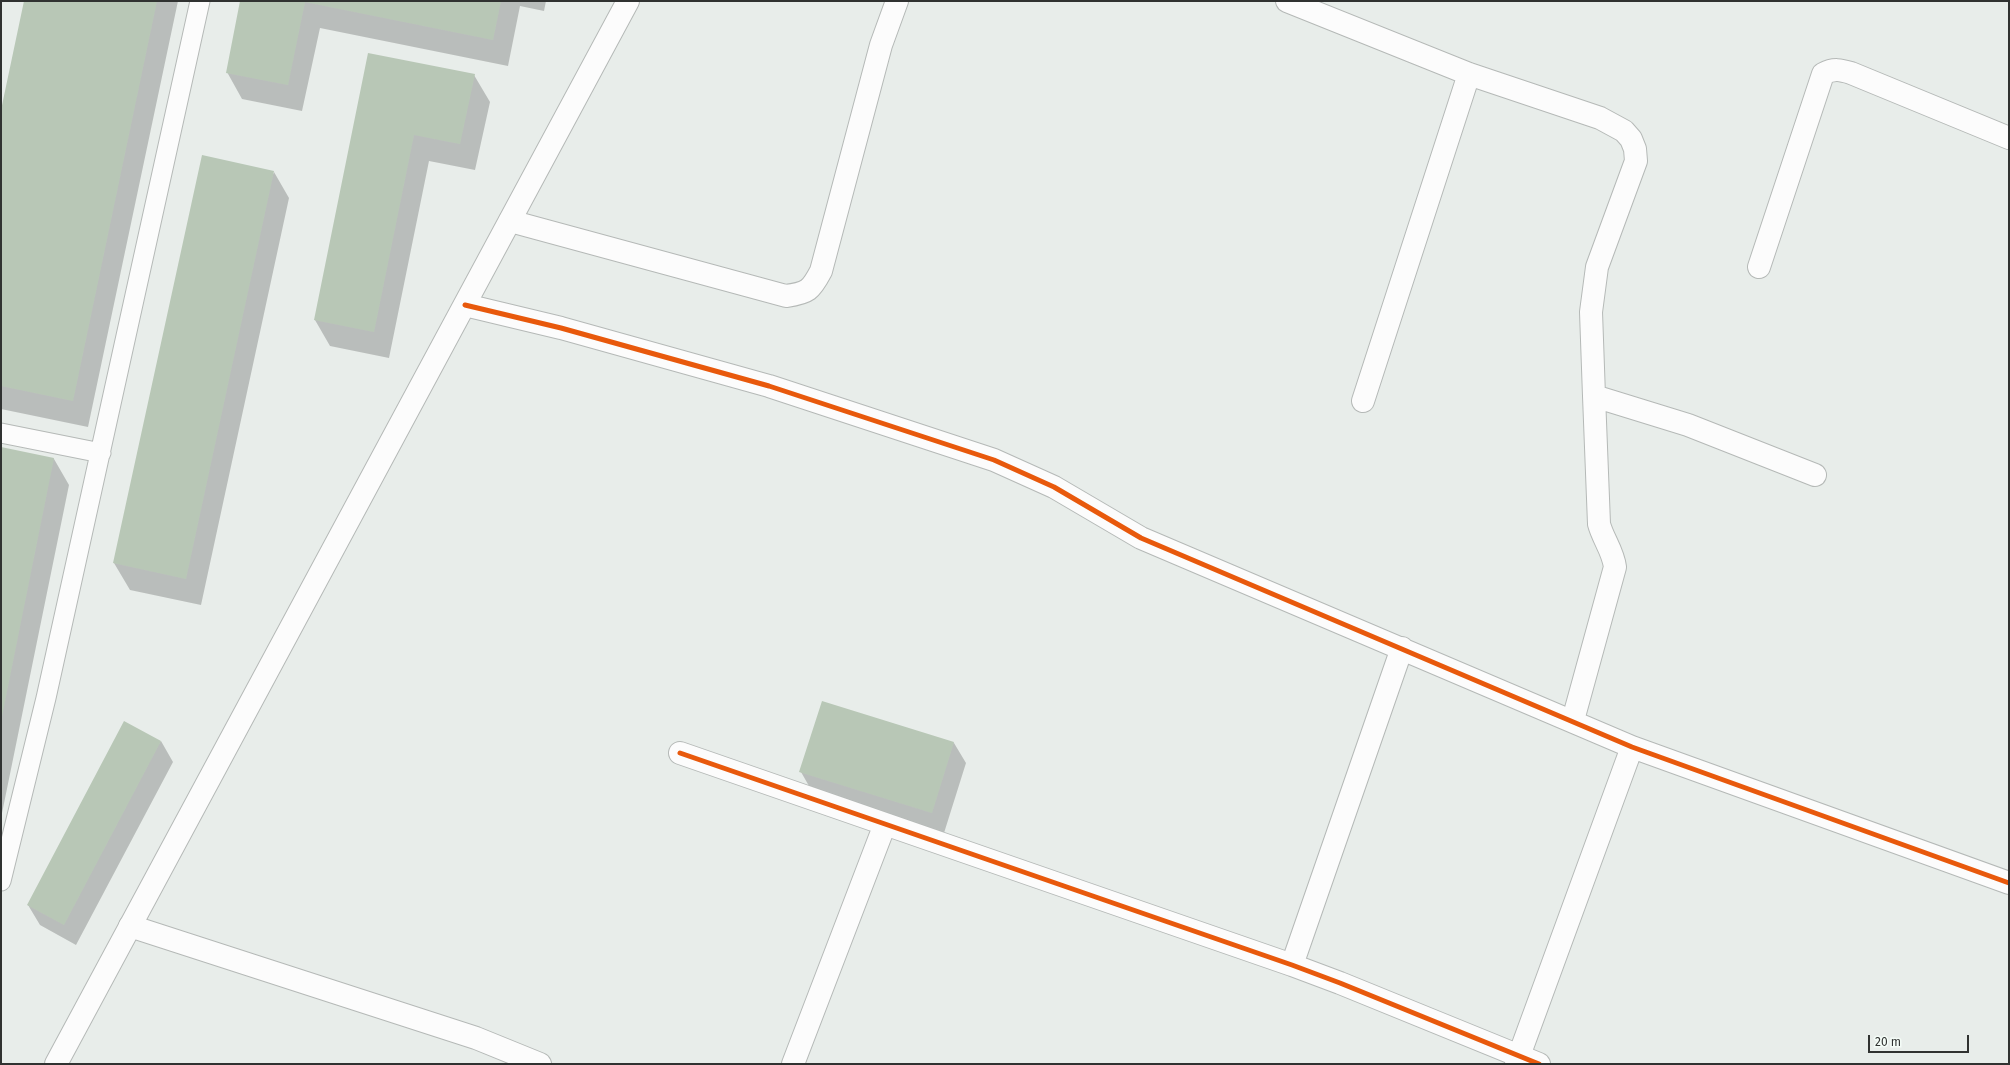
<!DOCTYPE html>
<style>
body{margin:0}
#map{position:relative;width:2010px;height:1065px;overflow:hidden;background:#e8edea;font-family:"Fira Sans",sans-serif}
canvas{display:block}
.frame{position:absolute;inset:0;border:2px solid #303231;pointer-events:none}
.scale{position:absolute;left:1868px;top:1035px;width:101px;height:18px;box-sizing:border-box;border:2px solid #303231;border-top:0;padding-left:5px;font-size:12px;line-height:14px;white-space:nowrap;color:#303231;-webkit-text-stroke:3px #f4fcf7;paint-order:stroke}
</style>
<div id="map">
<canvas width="2010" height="1065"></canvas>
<div class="frame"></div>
<div class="scale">20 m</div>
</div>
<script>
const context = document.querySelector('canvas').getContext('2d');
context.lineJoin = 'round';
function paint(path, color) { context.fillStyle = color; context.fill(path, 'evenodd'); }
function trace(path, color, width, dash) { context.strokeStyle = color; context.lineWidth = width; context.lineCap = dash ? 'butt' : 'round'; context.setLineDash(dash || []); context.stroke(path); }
paint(new Path2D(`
 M25 1H178L88 427 1 409V115Z
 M241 1H546L544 11 520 6 508 66 320 28 302 111 242 99 227 72Z
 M369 54 474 75 490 102 475 170 429 161 389 358 330 346 315 320Z
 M274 172 289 198 201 605 130 590 114 563Z
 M1 448 54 459 69 485 1 818Z
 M161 741 173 762 76 945 40 925 28 905Z
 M954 743 966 763 944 833 813 793 801 772Z`), '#0003');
paint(new Path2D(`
 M24 1H157L73 401 1 386V110Z
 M240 1H501L493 40 305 2 288 85 226 73Z
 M368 53 475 74 460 144 414 135 374 332 314 320Z
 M202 155 274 171 186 579 113 563Z
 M1 447 54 458 2 716H1Z
 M822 701 954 742 932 813 799 772Z
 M124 721 161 741 64 925 27 905Z`), '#b8c7b6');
const lane = new Path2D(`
 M1 433 101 453
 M1 881 46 698 200 1`);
const street = new Path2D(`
 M1287 1 1469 74 1600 118 1624 131 1631 139 1635 149 1636 161 1597 267 1591 312 1594 396 1688 425 1815 475
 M510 221 786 296C808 293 811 290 821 271L881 45 897 1
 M1759 267 1823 74C1834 68 1841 70 1851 73L2009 138
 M465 305 561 328 769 386 994 460 1054 487 1141 538 1632 747 2009 883
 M1363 401 1469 74
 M1573 720 1615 567C1613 551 1603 539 1599 524L1594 396
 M680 753 1292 965 1340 983 1539 1064
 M130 926 476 1038 540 1064
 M1292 965 1402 648
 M793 1064 885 824
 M1516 1064 1632 747`);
const secondary = new Path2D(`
 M56 1064 628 1`);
trace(lane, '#b5b9b7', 21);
trace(street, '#b5b9b7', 24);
trace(secondary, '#b5b9b7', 24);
trace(lane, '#fcfcfc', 19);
trace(street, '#fcfcfc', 22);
trace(secondary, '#fcfcfc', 22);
trace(new Path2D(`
 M465 305 561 328 769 386 994 460 1054 487 1141 538 1632 747 2009 883
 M680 753 1292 965 1340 983 1539 1064`), '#e8590c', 5);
</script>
